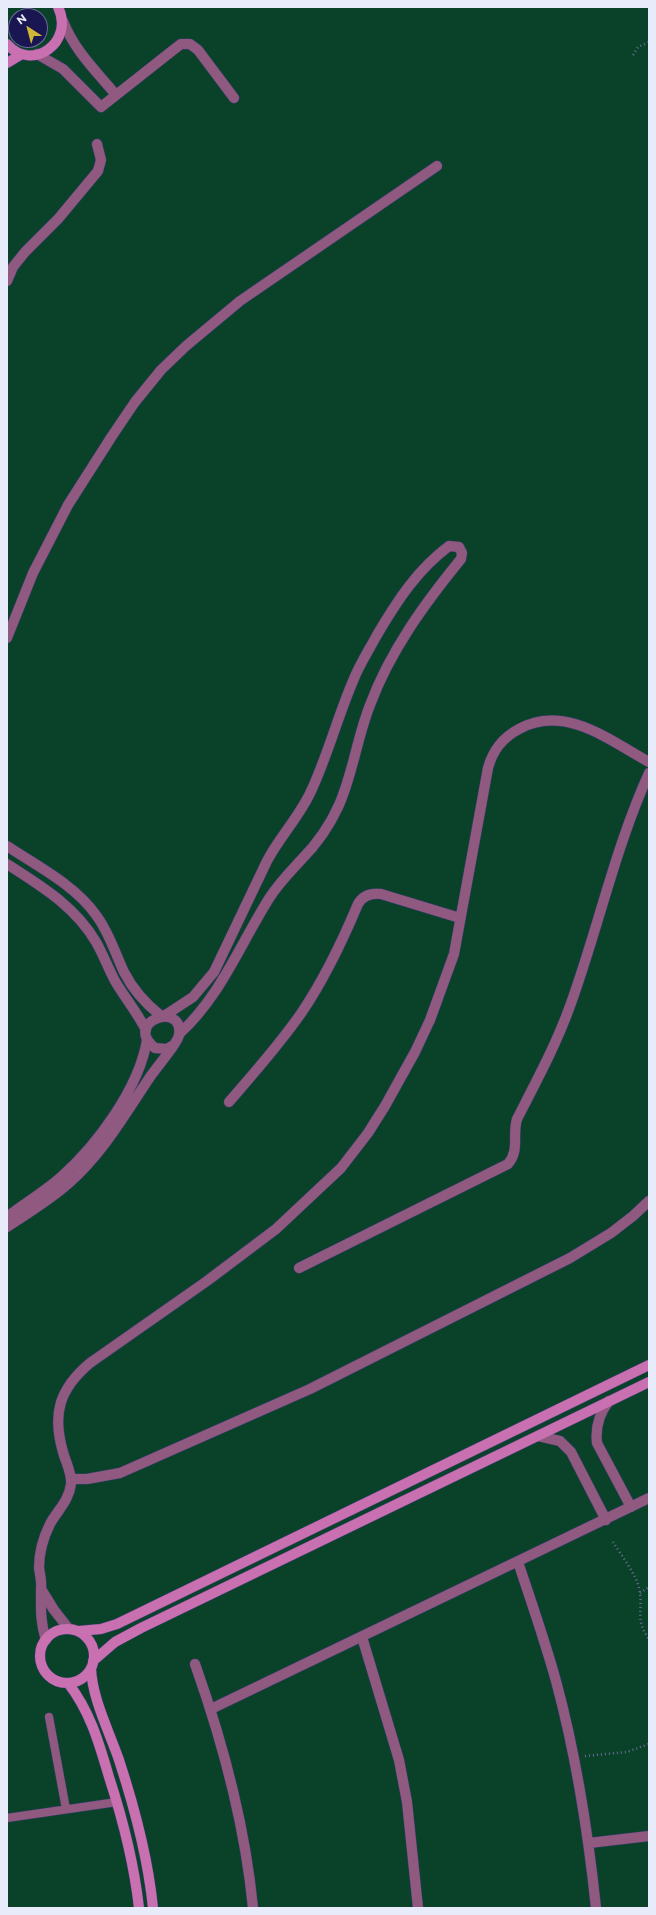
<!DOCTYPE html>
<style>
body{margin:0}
#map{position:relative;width:656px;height:1915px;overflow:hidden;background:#22215e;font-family:Montserrat,sans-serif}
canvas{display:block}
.frame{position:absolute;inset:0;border:8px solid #e8ebfa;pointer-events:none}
.north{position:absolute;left:8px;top:8px;width:40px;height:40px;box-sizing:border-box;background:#191652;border:1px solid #6c6b95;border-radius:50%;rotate:324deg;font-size:11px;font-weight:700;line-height:16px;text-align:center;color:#e8ebfa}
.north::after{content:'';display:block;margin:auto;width:14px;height:18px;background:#d0b836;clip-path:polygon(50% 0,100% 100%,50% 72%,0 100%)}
</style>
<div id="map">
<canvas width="656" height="1915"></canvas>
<div class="frame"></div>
<div class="north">N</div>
</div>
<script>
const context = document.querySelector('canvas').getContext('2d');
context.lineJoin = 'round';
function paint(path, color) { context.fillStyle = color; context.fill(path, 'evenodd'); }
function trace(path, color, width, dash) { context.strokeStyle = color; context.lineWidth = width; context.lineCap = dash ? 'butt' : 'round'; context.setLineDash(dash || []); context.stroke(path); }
paint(new Path2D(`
 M7 7H649V1908H7ZM16 16H40V40H16Z`), '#0a4229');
const lane = new Path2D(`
 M49 1717 66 1809
 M7 1818 117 1802`);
const street = new Path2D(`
 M63 21C74 50 96 71 116 95
 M37 54 63 69 101 107 177 47 181 44H190L198 50 234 98
 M7 281 13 267 25 252 58 219 98 171 101 160 97 144
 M7 638 33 573 68 505 112 436 135 402 161 370 186 346 240 301 437 166
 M7 846C37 866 75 885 96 915 109 932 115 953 124 972 133 990 146 1004 161 1016
 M7 864C41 886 75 906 96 942 103 954 108 968 115 981 125 998 137 1012 146 1030
 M164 1016 193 997 214 972 267 861C280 836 301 815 312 789 328 754 338 716 353 681 359 665 369 650 377 635 397 601 417 570 449 546L459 547 462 553 461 559C425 603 390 651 370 705 357 738 353 773 339 805 330 825 317 844 301 860 290 872 279 883 270 897 240 944 221 996 179 1034
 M229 1102C254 1073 280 1044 302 1012 325 978 342 942 358 904 363 895 371 893 381 894L460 918
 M7 1217C25 1203 44 1192 61 1177 98 1144 139 1088 147 1040
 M7 1227C28 1213 50 1200 69 1183 102 1154 124 1116 148 1080 154 1070 178 1043 179 1035 184 1000 122 1022 155 1048L167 1049 172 1046
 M299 1268 508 1164C520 1150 512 1135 517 1119 536 1082 556 1045 570 1006 598 929 615 848 649 773
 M609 1401C599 1414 595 1427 597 1443L631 1507
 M538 1436 560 1441 571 1452 606 1520
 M71 1479H87L120 1473 310 1389 570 1258 611 1233 633 1216 649 1201
 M518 1562C531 1601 545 1641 556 1681 576 1755 588 1831 596 1908
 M41 1589 54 1610 69 1629
 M362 1637 399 1760 407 1802 418 1908
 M46 1640C40 1622 41 1608 41 1589 42 1582 40 1575 39 1568 39 1553 43 1538 50 1524 57 1511 69 1501 71 1484 72 1473 66 1463 63 1452 52 1414 59 1389 90 1363L207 1281 276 1229 341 1168 368 1133 385 1106 415 1052 430 1020 454 954 488 768C493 750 502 738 519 729 565 704 609 740 649 762
 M195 1664C223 1743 245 1824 253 1908
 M211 1709 649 1498
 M589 1843 649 1836`);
const secondary = new Path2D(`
 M7 44C32 73 75 42 58 7
 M7 63 22 54
 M40 1656a27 27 0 1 1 54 0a27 27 0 1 1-54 0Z
 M79 1631 101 1629 117 1624 649 1365
 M93 1661 115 1642 141 1628 649 1382
 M91 1668C92 1698 109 1731 119 1760 135 1809 148 1857 153 1908
 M68 1683C90 1711 99 1743 109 1777 123 1820 134 1863 139 1908`);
trace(lane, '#3e3d74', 9);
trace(street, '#3e3d74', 11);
trace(secondary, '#3e3d74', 11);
trace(new Path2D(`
 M633 55 638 47 649 42
 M613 1542C621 1555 636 1574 639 1588 644 1608 634 1619 649 1639
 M640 1593 649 1587
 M585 1756 627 1752 649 1744`), '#6b6c98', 2.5, [1, 3]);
trace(lane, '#905980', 8);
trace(street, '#905980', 10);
trace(secondary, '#c970b1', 10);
</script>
